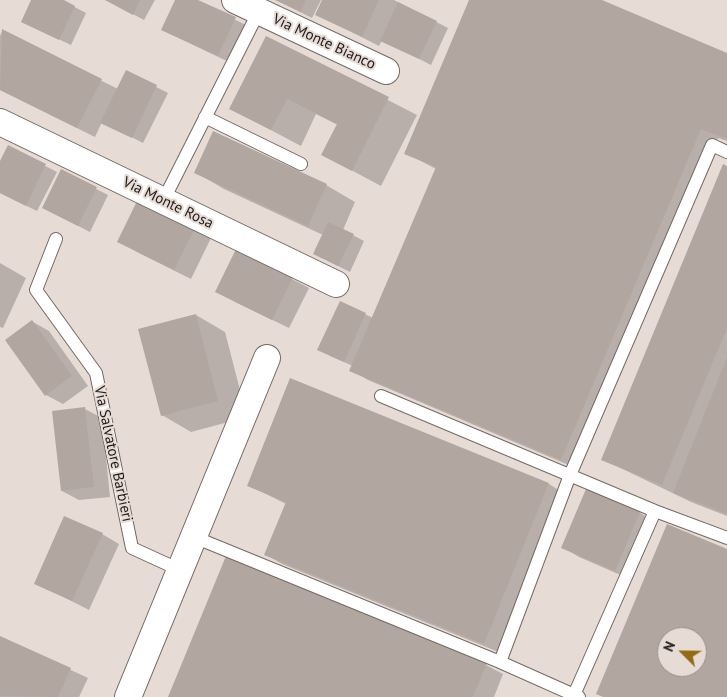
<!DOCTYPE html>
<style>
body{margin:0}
#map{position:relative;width:727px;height:697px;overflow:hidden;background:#e7dbd5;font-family:"PT Sans",sans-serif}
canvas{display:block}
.north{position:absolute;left:657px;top:627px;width:50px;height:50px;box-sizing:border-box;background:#e7dbd5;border:1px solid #978f8a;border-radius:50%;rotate:293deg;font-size:14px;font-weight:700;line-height:20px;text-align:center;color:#201c1a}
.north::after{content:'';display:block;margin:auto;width:18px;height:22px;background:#916c13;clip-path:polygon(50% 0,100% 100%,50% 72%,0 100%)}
</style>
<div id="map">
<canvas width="727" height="697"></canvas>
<div class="north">N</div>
</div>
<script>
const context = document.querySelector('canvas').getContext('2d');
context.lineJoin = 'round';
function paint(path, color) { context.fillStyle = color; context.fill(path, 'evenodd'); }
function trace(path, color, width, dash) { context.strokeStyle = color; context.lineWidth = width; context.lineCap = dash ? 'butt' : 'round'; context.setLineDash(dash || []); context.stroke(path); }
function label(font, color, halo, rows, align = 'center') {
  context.font = font + ' "PT Sans",sans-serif'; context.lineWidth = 4; context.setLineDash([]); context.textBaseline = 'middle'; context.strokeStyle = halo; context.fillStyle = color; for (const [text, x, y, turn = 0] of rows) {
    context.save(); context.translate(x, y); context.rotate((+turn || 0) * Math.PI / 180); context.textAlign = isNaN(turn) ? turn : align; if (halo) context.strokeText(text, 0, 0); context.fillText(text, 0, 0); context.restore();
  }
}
paint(new Path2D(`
 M33 0H61L86 13 71 45 22 22Z
 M106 0H155L144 20Z
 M176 0H195L252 28 235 65 162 30Z
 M276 0H321L312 18Z
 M324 0H394L448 28 431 65 382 40 379 46 317 14Z
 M471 0H599L727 55V141L718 138 578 469 368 380 351 370 353 366 330 356 340 302 373 318 436 169 406 153Z
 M2 31 118 89 127 72 168 93 143 143 102 122 95 137 0 90V36Z
 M266 37 417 115 381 186 323 155 338 125 316 114 301 146 231 109Z
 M214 132 326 185 355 202 343 230 364 241 350 272 314 254 323 235 224 189 195 172Z
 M8 147 57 172 37 211 0 193V163Z
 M727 167V516L691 502 602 459Z
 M61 171 108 195 90 232 43 208Z
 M139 201 211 238 191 279 135 251Z
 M0 263 26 278 3 328 0 327Z
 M292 279 309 288 289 328 233 301Z
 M196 315 225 332 247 417 191 432 162 415Z
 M33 322 49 331 88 386 63 404 46 395Z
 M291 380 549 484 565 494 501 653 282 564 265 554 286 504 248 485Z
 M85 409 102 418 110 497 79 500 62 491Z
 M586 491 640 513 657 523 632 580 579 557 563 547Z
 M102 534 119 544 89 610 36 583Z
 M0 637 88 678 79 697H0Z
 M486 665 503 674 494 697H169Z`), '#0003');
paint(new Path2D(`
 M31 0H64L75 6 59 40 21 22Z
 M105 0H140L133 15Z
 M175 0H198L236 17 218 56 161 30Z
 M275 0H306L301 12Z
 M322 0H379L362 37 315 15Z
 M469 0H602L727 53V139L701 129 561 460 349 371 436 167 404 154Z
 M398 2 437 21 419 59 380 41Z
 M2 29 102 79 77 128 0 90Z
 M266 36 389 97 352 171 321 155 337 124 287 99 271 130 229 109Z
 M126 70 157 85 132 138 100 123Z
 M213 131 327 184 308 226 194 173Z
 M8 145 46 164 26 206 0 193V161Z
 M723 164 727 166V328L662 485 601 460Z
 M61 169 97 187 78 226 42 208Z
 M138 199 195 228 174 270 117 242Z
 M328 222 354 234 338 266 313 254Z
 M236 249 293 277 272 320 215 292Z
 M340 301 366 313 344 362 317 350Z
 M196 314 218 401 161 416 138 329Z
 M32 320 72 376 45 396 5 340Z
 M727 357V514L673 493Z
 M290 378 549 483 484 644 264 555 286 502 247 486Z
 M85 407 94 487 61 491 52 411Z
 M586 489 640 512 615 571 561 548Z
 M64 516 103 533 72 601 34 584Z
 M667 524 727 549V697H603L596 694ZM667 637H697V667H667Z
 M226 556 487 663 473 697H168Z
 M0 636 71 668 58 697 0 696Z`), '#b1a6a0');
const lane = new Path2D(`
 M205 117 301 164
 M163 201 259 11
 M56 239 36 290 96 373 132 548 180 570
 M381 396 655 511 727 538
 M194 537 500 662
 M574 695 500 662 570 475 712 145 727 152
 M579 697 574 695 655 511`);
const street = new Path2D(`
 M235 0 386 71
 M0 122 336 284
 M128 697 267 358`);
trace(lane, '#746964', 14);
trace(street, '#746964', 28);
trace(lane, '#fff', 12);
trace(street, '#fff', 26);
label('15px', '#201c1a', '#e7dbd5', [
 ["Via Monte Bianco",324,42,25],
 ["Via Monte Rosa",168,203,26],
 ["Via Salvatore Barbieri",113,454,78]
]);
</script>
